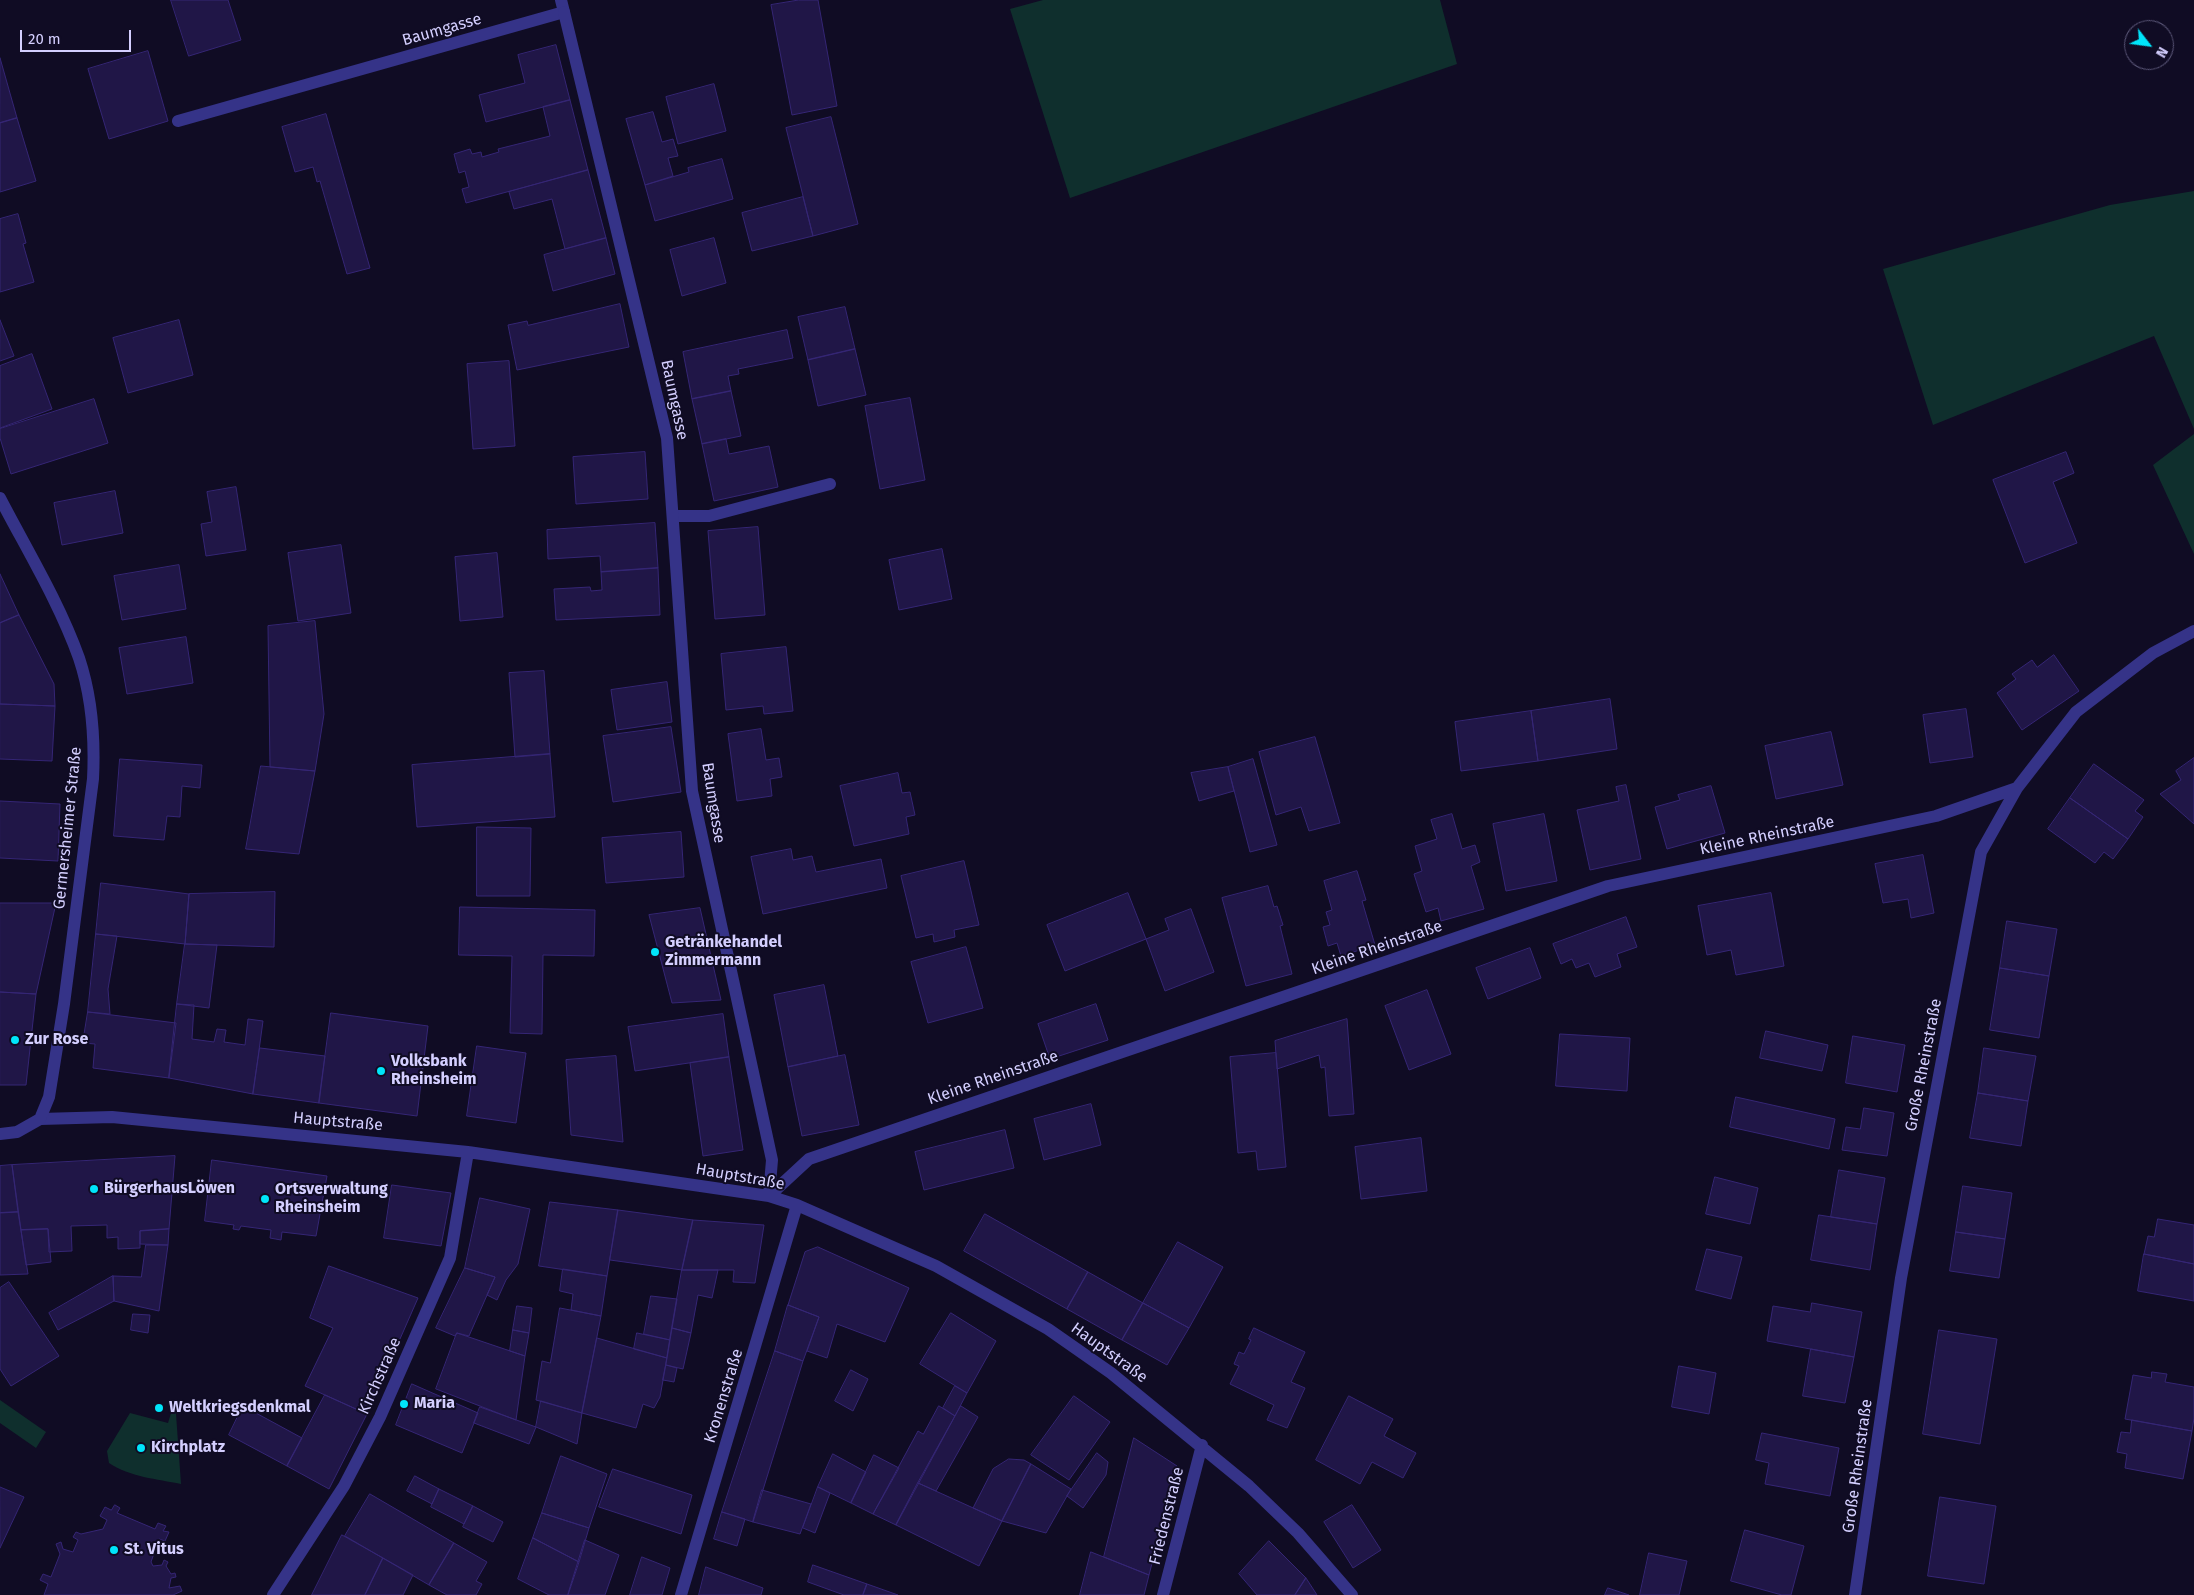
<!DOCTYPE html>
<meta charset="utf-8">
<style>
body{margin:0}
#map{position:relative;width:2194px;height:1595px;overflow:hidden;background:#100c24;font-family:"Fira Sans",sans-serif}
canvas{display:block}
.north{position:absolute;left:2124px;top:20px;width:50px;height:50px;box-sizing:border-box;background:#100c24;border:1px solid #5e5a7c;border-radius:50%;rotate:120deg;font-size:14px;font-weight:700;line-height:20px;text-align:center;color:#d4cfff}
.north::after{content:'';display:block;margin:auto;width:18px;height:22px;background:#00e5fa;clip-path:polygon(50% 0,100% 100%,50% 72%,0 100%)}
.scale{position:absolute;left:20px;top:30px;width:111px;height:22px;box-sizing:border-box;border:2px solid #d4cfff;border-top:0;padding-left:6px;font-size:15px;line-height:18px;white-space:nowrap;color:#d4cfff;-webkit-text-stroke:4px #100c24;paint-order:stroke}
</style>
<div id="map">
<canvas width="2194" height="1595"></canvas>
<div class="north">N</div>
<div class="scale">20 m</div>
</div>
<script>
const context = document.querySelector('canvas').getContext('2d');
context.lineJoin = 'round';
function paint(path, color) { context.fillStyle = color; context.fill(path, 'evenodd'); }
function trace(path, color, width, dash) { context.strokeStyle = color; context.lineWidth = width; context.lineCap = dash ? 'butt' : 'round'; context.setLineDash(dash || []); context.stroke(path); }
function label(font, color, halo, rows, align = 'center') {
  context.font = font + ' "Fira Sans",sans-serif'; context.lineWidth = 4; context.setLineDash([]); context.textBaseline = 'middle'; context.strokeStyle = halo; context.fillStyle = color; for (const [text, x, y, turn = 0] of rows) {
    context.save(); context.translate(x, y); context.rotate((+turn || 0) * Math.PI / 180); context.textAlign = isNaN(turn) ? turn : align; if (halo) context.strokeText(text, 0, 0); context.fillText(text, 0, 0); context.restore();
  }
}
paint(new Path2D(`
 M1043 0H1440L1457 64 1070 198 1010 9Z
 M2194 191V429L2154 336 1933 425 1883 269 2110 205Z
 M2194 434V554L2153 465Z
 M0 1400 46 1432 36 1448 0 1423Z
 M175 1400 181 1484C157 1479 130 1477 109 1463L107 1451 130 1413 168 1423Z`), '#0f2f2d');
const building = new Path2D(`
 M171 0H228L241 40 189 56Z
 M799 0H818L837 106 792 115 771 5Z
 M556 45 570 100 486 122 479 95 525 83 518 55Z
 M148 51 168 121 109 139 88 69Z
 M0 58 17 118 0 123Z
 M714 84 726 131 678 144 666 97Z
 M570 100 588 170 466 203 462 189 469 187 465 171 459 173 454 154 470 149 472 154 481 152 482 157 499 152 498 149 550 136 543 107Z
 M653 112 662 142 673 139 678 156 668 158 673 176 645 185 626 119Z
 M326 114 370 268 347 274 320 181 317 182 313 167 295 172 282 127Z
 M831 117 858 224 813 236 786 128Z
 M17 118 36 181 0 192V123Z
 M722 159 733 199 655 221 645 185 689 172 688 168Z
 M588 170 606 238 565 249 552 199 514 209 509 192Z
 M803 197 813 236 752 251 742 213Z
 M18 214 26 243 23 244 34 282 0 292V219Z
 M606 238 615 274 553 291 544 255Z
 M714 238 726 283 682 296 670 250Z
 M620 304 629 347 517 370 508 325 527 321 528 325Z
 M845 307 855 349 808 360 798 317Z
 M0 320 14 356 0 361Z
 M179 320 193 375 128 393 113 338Z
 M787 330 793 358 738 369 739 374 728 376 731 391 692 399 683 352Z
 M855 349 866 395 818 406 808 360Z
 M32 354 52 409 0 428V366Z
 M509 361 515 446 473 449 467 364Z
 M731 391 741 436 702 444 692 399Z
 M910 398 925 480 880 489 865 406Z
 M94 399 108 443 11 474 0 438V429Z
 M726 439 729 454 769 446 778 487 714 501 702 444Z
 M645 452 648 499 576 504 573 457Z
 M2066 452 2074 473 2053 482 2077 543 2025 563 1993 480Z
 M236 487 246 550 206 556 201 524 212 522 207 492Z
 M115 491 123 533 62 545 54 503Z
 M655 523 658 568 601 572 600 556 548 559 547 530Z
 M758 527 765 615 715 619 708 531Z
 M341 545 351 613 298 621 288 553Z
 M942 549 952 599 899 610 889 560Z
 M497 553 503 617 460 621 455 557Z
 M179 565 186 609 122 620 114 576Z
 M658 568 660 615 556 620 554 589 590 587 591 591 602 590 601 572Z
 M0 574 19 615 0 623Z
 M19 615 54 684 55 706 0 704V623Z
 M315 621 324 714 315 771 270 767 268 626Z
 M186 637 193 683 127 694 119 648Z
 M786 647 793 711 764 714 763 706 726 710 721 654Z
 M2054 655 2079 691 2022 730 1997 693 2016 679 2012 674 2032 660 2037 667Z
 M544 671 550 754 515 757 509 673Z
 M667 682 672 722 617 730 611 690Z
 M1610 699 1617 749 1538 761 1531 711Z
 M0 704 55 706 52 761 0 759Z
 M1966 709 1973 757 1930 763 1923 715Z
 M1531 711 1538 761 1461 771 1455 722Z
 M671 727 681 792 613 802 603 736Z
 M761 729 766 760 779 758 782 777 770 779 772 796 737 801 728 734Z
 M1831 732 1843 785 1776 799 1765 746Z
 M1315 737 1340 823 1309 831 1301 807 1276 815 1259 752Z
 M550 754 555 817 417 827 412 765Z
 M2194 758V824L2160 794 2181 780 2176 771Z
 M120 759 202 765 200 788 182 786 180 817 167 816 164 840 114 836Z
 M1253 759 1277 845 1250 852 1228 767Z
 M2094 764 2144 800 2135 811 2143 817 2128 839 2070 798Z
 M261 766 315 771 299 854 246 849Z
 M1228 767 1234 791 1199 801 1191 773Z
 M898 773 902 793 910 792 915 815 906 817 909 834 854 846 840 786Z
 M1626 785 1641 859 1590 870 1577 810 1619 801 1616 787Z
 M1711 786 1725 833 1667 849 1655 807 1680 800 1678 795Z
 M2070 798 2128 839 2113 859 2104 852 2095 863 2048 829Z
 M0 801 60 804 58 861 0 858Z
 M1452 814 1462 849 1475 845 1480 862 1471 866 1484 909 1441 921 1438 908 1426 912 1414 874 1422 871 1415 846 1437 839 1431 820Z
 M1544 814 1557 881 1506 891 1493 824Z
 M477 827 531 828 530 896H477Z
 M681 832 684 877 606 883 602 838Z
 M791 849 793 860 812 856 816 872 881 859 887 888 763 914 751 857Z
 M1923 855 1934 913 1911 918 1908 899 1883 903 1875 864Z
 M964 861 979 925 954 930 955 937 934 942 933 934 916 938 901 876Z
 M1357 871 1366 900 1362 901 1375 945 1341 956 1337 943 1328 946 1323 927 1330 925 1326 912 1332 910 1324 881Z
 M101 883 189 894 185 944 96 934Z
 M1268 886 1274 907 1277 906 1283 925 1280 926 1292 974 1246 986 1222 898Z
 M275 892 274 947 185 944 189 894Z
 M1128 893 1146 939 1065 971 1047 925Z
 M1771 893 1784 966 1736 975 1731 950 1707 955 1698 906Z
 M0 903H56L36 994 0 992Z
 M460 907 595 910 594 956 543 955 542 1034 510 1033 512 956 459 955Z
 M700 908 721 1000 672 1003 649 915Z
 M1191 909 1214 972 1165 991 1146 939 1169 930 1165 919Z
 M1626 917 1637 947 1617 954 1621 967 1595 977 1589 963 1576 968 1572 959 1561 964 1553 944Z
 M2007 921 2057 929 2049 976 2000 968Z
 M96 934 117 936 108 989 110 1014 88 1012Z
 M185 944 217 945 209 1008 177 1004Z
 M966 947 983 1008 928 1023 911 962Z
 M1530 948 1541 978 1488 999 1476 968Z
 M2000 968 2049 976 2039 1038 1990 1030Z
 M824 985 838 1056 788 1067 774 995Z
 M1427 990 1451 1054 1409 1070 1385 1006Z
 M0 992 36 994 26 1085H0Z
 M177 1004 194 1005 192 1039 214 1042 217 1029 226 1030 224 1042 245 1045 248 1019 263 1021 253 1094 169 1078Z
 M1096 1004 1108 1040 1050 1059 1038 1024Z
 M88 1012 176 1023 169 1078 93 1068 95 1044 83 1043Z
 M331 1013 428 1026 417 1116 319 1103Z
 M723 1014 729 1057 635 1071 628 1027Z
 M1347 1019 1354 1114 1329 1116 1325 1067 1321 1068 1319 1055 1277 1069 1275 1041Z
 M1766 1031 1828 1045 1822 1071 1760 1058Z
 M1560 1034 1630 1038 1627 1091 1556 1086Z
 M1853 1036 1905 1045 1897 1092 1846 1083Z
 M477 1046 526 1053 516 1123 467 1116Z
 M260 1048 325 1056 319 1103 253 1094Z
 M1984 1048 2036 1056 2028 1101 1978 1093Z
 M1276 1053 1286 1167 1258 1170 1256 1151 1238 1153 1230 1057Z
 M845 1055 859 1125 802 1136 788 1067Z
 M616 1056 623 1142 571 1135 566 1060Z
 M729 1057 743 1150 703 1156 690 1063Z
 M1978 1093 2028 1101 2021 1146 1970 1138Z
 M1736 1097 1835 1119 1829 1149 1730 1127Z
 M1091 1104 1101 1145 1044 1160 1034 1119Z
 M1864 1108 1894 1113 1887 1156 1842 1150 1846 1127 1860 1129Z
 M1005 1130 1014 1168 924 1190 915 1152Z
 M1421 1138 1427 1191 1361 1199 1355 1147Z
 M175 1156 169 1229 140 1231V1248L118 1249V1237L107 1238V1225L71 1226 72 1251 49 1252 48 1229 21 1230 12 1165Z
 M212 1160 327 1176 316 1236 282 1232 281 1240 270 1238 271 1230 241 1226 239 1230 233 1229 234 1225 205 1221Z
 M12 1165 18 1212 0 1213V1166Z
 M1839 1170 1885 1178 1877 1224 1831 1217Z
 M1715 1177 1758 1188 1750 1224 1706 1214Z
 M392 1185 451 1193 441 1246 384 1238Z
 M1963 1186 2012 1193 2005 1239 1956 1232Z
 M480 1198 530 1209 518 1264 506 1280 497 1300 487 1295 495 1277 465 1268Z
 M550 1202 618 1210 607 1276 539 1266Z
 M618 1210 693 1220 682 1270 610 1260Z
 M18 1212 28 1274 0 1275V1213Z
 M985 1214 1088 1272 1067 1309 964 1251Z
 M1819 1215 1877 1224 1870 1270 1811 1260Z
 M2158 1219 2194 1225V1264L2144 1254 2148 1236 2154 1237Z
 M693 1220 764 1225 755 1283 733 1282 734 1270H682Z
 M48 1229 51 1262 26 1265 21 1230Z
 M169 1229 168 1245 140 1244V1231Z
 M1956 1232 2005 1239 1999 1278 1950 1271Z
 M1178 1242 1223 1267 1189 1328 1143 1303Z
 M146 1245H168L159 1311 114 1301 113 1276 141 1277Z
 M818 1247 909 1288 885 1342 837 1324 827 1358 807 1351 819 1317 788 1305 805 1252Z
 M1707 1249 1742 1257 1731 1299 1696 1290Z
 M2144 1254 2194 1264V1301L2138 1291Z
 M329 1266 418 1298 367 1414 305 1386 333 1328 310 1318Z
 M465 1268 495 1277 469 1336 457 1333 455 1336 436 1328Z
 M563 1269 607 1276 601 1316 571 1310 573 1294 560 1291Z
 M682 1270H718L712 1298 698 1295 691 1333 672 1328Z
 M1088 1272 1143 1303 1122 1340 1067 1309Z
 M113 1276 114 1301 58 1330 49 1313Z
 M9 1282 59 1356 11 1386 0 1369V1288Z
 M651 1296 677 1299 670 1340 644 1334Z
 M1143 1303 1189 1328 1167 1365 1122 1340Z
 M1812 1303 1862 1312 1854 1357 1767 1341 1773 1306 1810 1312Z
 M788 1305 819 1317 803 1361 775 1351Z
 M517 1306 532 1308 529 1333 513 1330Z
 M560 1308 601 1316 582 1413 536 1400 542 1361 550 1363Z
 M951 1313 996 1341 967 1393 920 1364Z
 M133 1314 150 1315 148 1333 131 1330Z
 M672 1328 691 1333 683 1369 666 1365Z
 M1254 1328 1305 1352 1291 1382 1305 1388 1287 1428 1267 1420 1274 1405 1230 1384 1239 1366 1234 1364 1239 1352 1244 1354 1251 1340 1249 1339Z
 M513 1330 529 1333 525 1356 510 1351Z
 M1939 1330 1997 1339 1980 1444 1923 1434Z
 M457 1333 525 1356 516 1420 436 1389Z
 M637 1333 670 1340 667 1358 634 1349Z
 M597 1338 667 1358 660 1397 654 1408 643 1404 636 1428 582 1413Z
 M1811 1349 1854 1357 1845 1403 1803 1396Z
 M775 1351 803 1361 753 1522 722 1512Z
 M666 1365 677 1368 674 1382 663 1380Z
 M1679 1366 1716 1373 1709 1414 1672 1407Z
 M851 1370 868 1379 853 1411 835 1401Z
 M2152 1372 2167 1374 2165 1382 2194 1387V1418L2192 1431 2125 1419 2133 1375 2151 1378Z
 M412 1384 478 1413 462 1453 396 1425Z
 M955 1386 967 1393 955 1416 943 1408Z
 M325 1395 367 1414 329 1489 287 1466Z
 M1074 1396 1110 1422 1069 1480 1031 1455Z
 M1349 1396 1393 1419 1384 1436 1416 1453 1403 1478 1372 1462 1360 1484 1316 1460Z
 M541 1401 582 1413 577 1444 536 1427Z
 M243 1406 302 1438 287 1466 229 1435Z
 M939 1406 955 1416 896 1525 873 1514 918 1431 923 1434Z
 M961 1406 978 1417 936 1491 918 1483Z
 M480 1407 536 1427 529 1444 474 1423Z
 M2132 1420 2192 1431 2183 1479 2125 1468 2127 1454 2117 1452 2121 1432 2130 1433Z
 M1762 1433 1839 1448 1830 1496 1765 1484 1769 1463 1756 1460Z
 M1134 1438 1177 1466 1149 1575 1104 1557Z
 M1097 1453 1108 1462 1106 1475 1083 1508 1067 1496Z
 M833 1454 866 1472 851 1503 818 1487Z
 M874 1455 899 1468 873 1514 851 1503Z
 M561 1456 607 1474 589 1528 542 1513Z
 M1009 1459 1024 1460 1031 1464 1002 1521 973 1508 993 1469Z
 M1031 1464 1071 1489 1046 1533 1002 1521Z
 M613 1469 692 1495 681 1534 599 1507Z
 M415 1476 439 1489 432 1504 407 1491Z
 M918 1483 1002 1521 979 1566 896 1525Z
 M0 1487 24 1497 0 1548Z
 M818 1487 830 1493 815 1533 803 1528Z
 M439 1489 473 1506 464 1524 431 1507Z
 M762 1490 811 1504 800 1534 753 1522Z
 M370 1494 454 1543 429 1585 345 1536Z
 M1940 1497 1996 1506 1984 1584 1928 1576Z
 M115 1505 120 1508 117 1513 155 1529 158 1523 166 1526 163 1531 169 1532 165 1541 159 1539 151 1562 153 1566 162 1565 164 1560 168 1562 166 1566 171 1574 175 1573 176 1577 171 1578 169 1588 180 1586 182 1591 173 1595H44L48 1584 40 1580 43 1574 51 1577 60 1554 56 1544 61 1542 63 1549 73 1552 78 1540 73 1537 76 1532 81 1534 103 1529 107 1520 100 1516 105 1507 111 1510Z
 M1352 1505 1381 1550 1353 1568 1324 1522Z
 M473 1506 503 1522 493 1542 463 1527Z
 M722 1512 745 1519 737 1546 714 1539Z
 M542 1513 589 1528 579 1562 533 1538Z
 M1745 1530 1804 1546 1791 1595H1782L1731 1581Z
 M342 1535 383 1558 365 1595H312Z
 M533 1538 579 1562 568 1595H549L518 1579Z
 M585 1540 619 1555 605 1595H568Z
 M1269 1541 1306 1578 1295 1595H1257L1239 1574Z
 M454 1543 487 1562 476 1581 482 1584 476 1595H447L429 1585Z
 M1091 1552 1149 1575 1144 1595H1080Z
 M1649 1553 1687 1561 1679 1595H1640Z
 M642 1557 670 1568 662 1595H630Z
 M383 1558 413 1575 403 1595H365Z
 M813 1565 867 1584 863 1595H844L808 1582Z
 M706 1567 763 1588 761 1595H699Z
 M1306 1578 1317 1595H1295Z
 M867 1584 898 1595H863Z
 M1608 1588 1629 1595H1605Z`);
paint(building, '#201647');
trace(building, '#352675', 1);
trace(new Path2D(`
 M178 121 564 12 561 0
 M673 516H709L830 484`), '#353388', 12);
trace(new Path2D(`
 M564 12 667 438 692 791 772 1160 769 1196
 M40 1119 112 1117 468 1152 769 1196 797 1205 936 1266 1048 1329 1111 1373 1249 1486 1298 1533 1352 1595
 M769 1196 809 1159 1608 886 1936 816 2017 788
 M273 1595 344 1486 380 1417 450 1258 468 1152
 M681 1595 797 1205
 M1163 1595 1202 1445
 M1855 1595 1901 1278 1981 852 2017 788 2076 712 2153 653 2194 631`), '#353388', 12);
trace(new Path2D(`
 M0 498C27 550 59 602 79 658 92 697 95 739 93 779L64 1004 49 1097 40 1119 17 1132 0 1134`), '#353388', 12);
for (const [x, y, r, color] of [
 [655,952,5,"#00e5fa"],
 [15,1040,5,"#00e5fa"],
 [381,1071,5,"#00e5fa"],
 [94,1189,5,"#00e5fa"],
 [265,1199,5,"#00e5fa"],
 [404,1404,5,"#00e5fa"],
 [159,1408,5,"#00e5fa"],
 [141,1448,5,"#00e5fa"],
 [114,1550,5,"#00e5fa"]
]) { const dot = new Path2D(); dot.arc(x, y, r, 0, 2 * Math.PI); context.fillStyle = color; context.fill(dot); trace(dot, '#100c24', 2); }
label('16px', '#d4cfff', '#100c24', [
 ["Baumgasse",442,30,-16],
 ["Baumgasse",674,400,78],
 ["Baumgasse",713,803,81],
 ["Germersheimer Straße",68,828,-84],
 ["Kleine Rheinstraße",1767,836,-12],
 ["Kleine Rheinstraße",1377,948,-19],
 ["Große Rheinstraße",1924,1065,-79],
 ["Kleine Rheinstraße",993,1078,-19],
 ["Hauptstraße",338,1122,5],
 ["Hauptstraße",740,1177,10],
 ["Hauptstraße",1109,1353,36],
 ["Kirchstraße",380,1376,-66],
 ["Kronenstraße",724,1396,-73],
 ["Große Rheinstraße",1858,1466,-82],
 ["Friedenstraße",1167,1516,-76]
]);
label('bold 16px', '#d4cfff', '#100c24', [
 ["Getränkehandel",665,943],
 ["Zimmermann",665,961],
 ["Zur Rose",25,1040],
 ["Volksbank",391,1062],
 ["Rheinsheim",391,1080],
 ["BürgerhausLöwen",104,1189],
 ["Ortsverwaltung",275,1190],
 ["Rheinsheim",275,1208],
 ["Maria",414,1404],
 ["Weltkriegsdenkmal",169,1408],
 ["Kirchplatz",151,1448],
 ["St. Vitus",124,1550]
], 'left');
</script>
